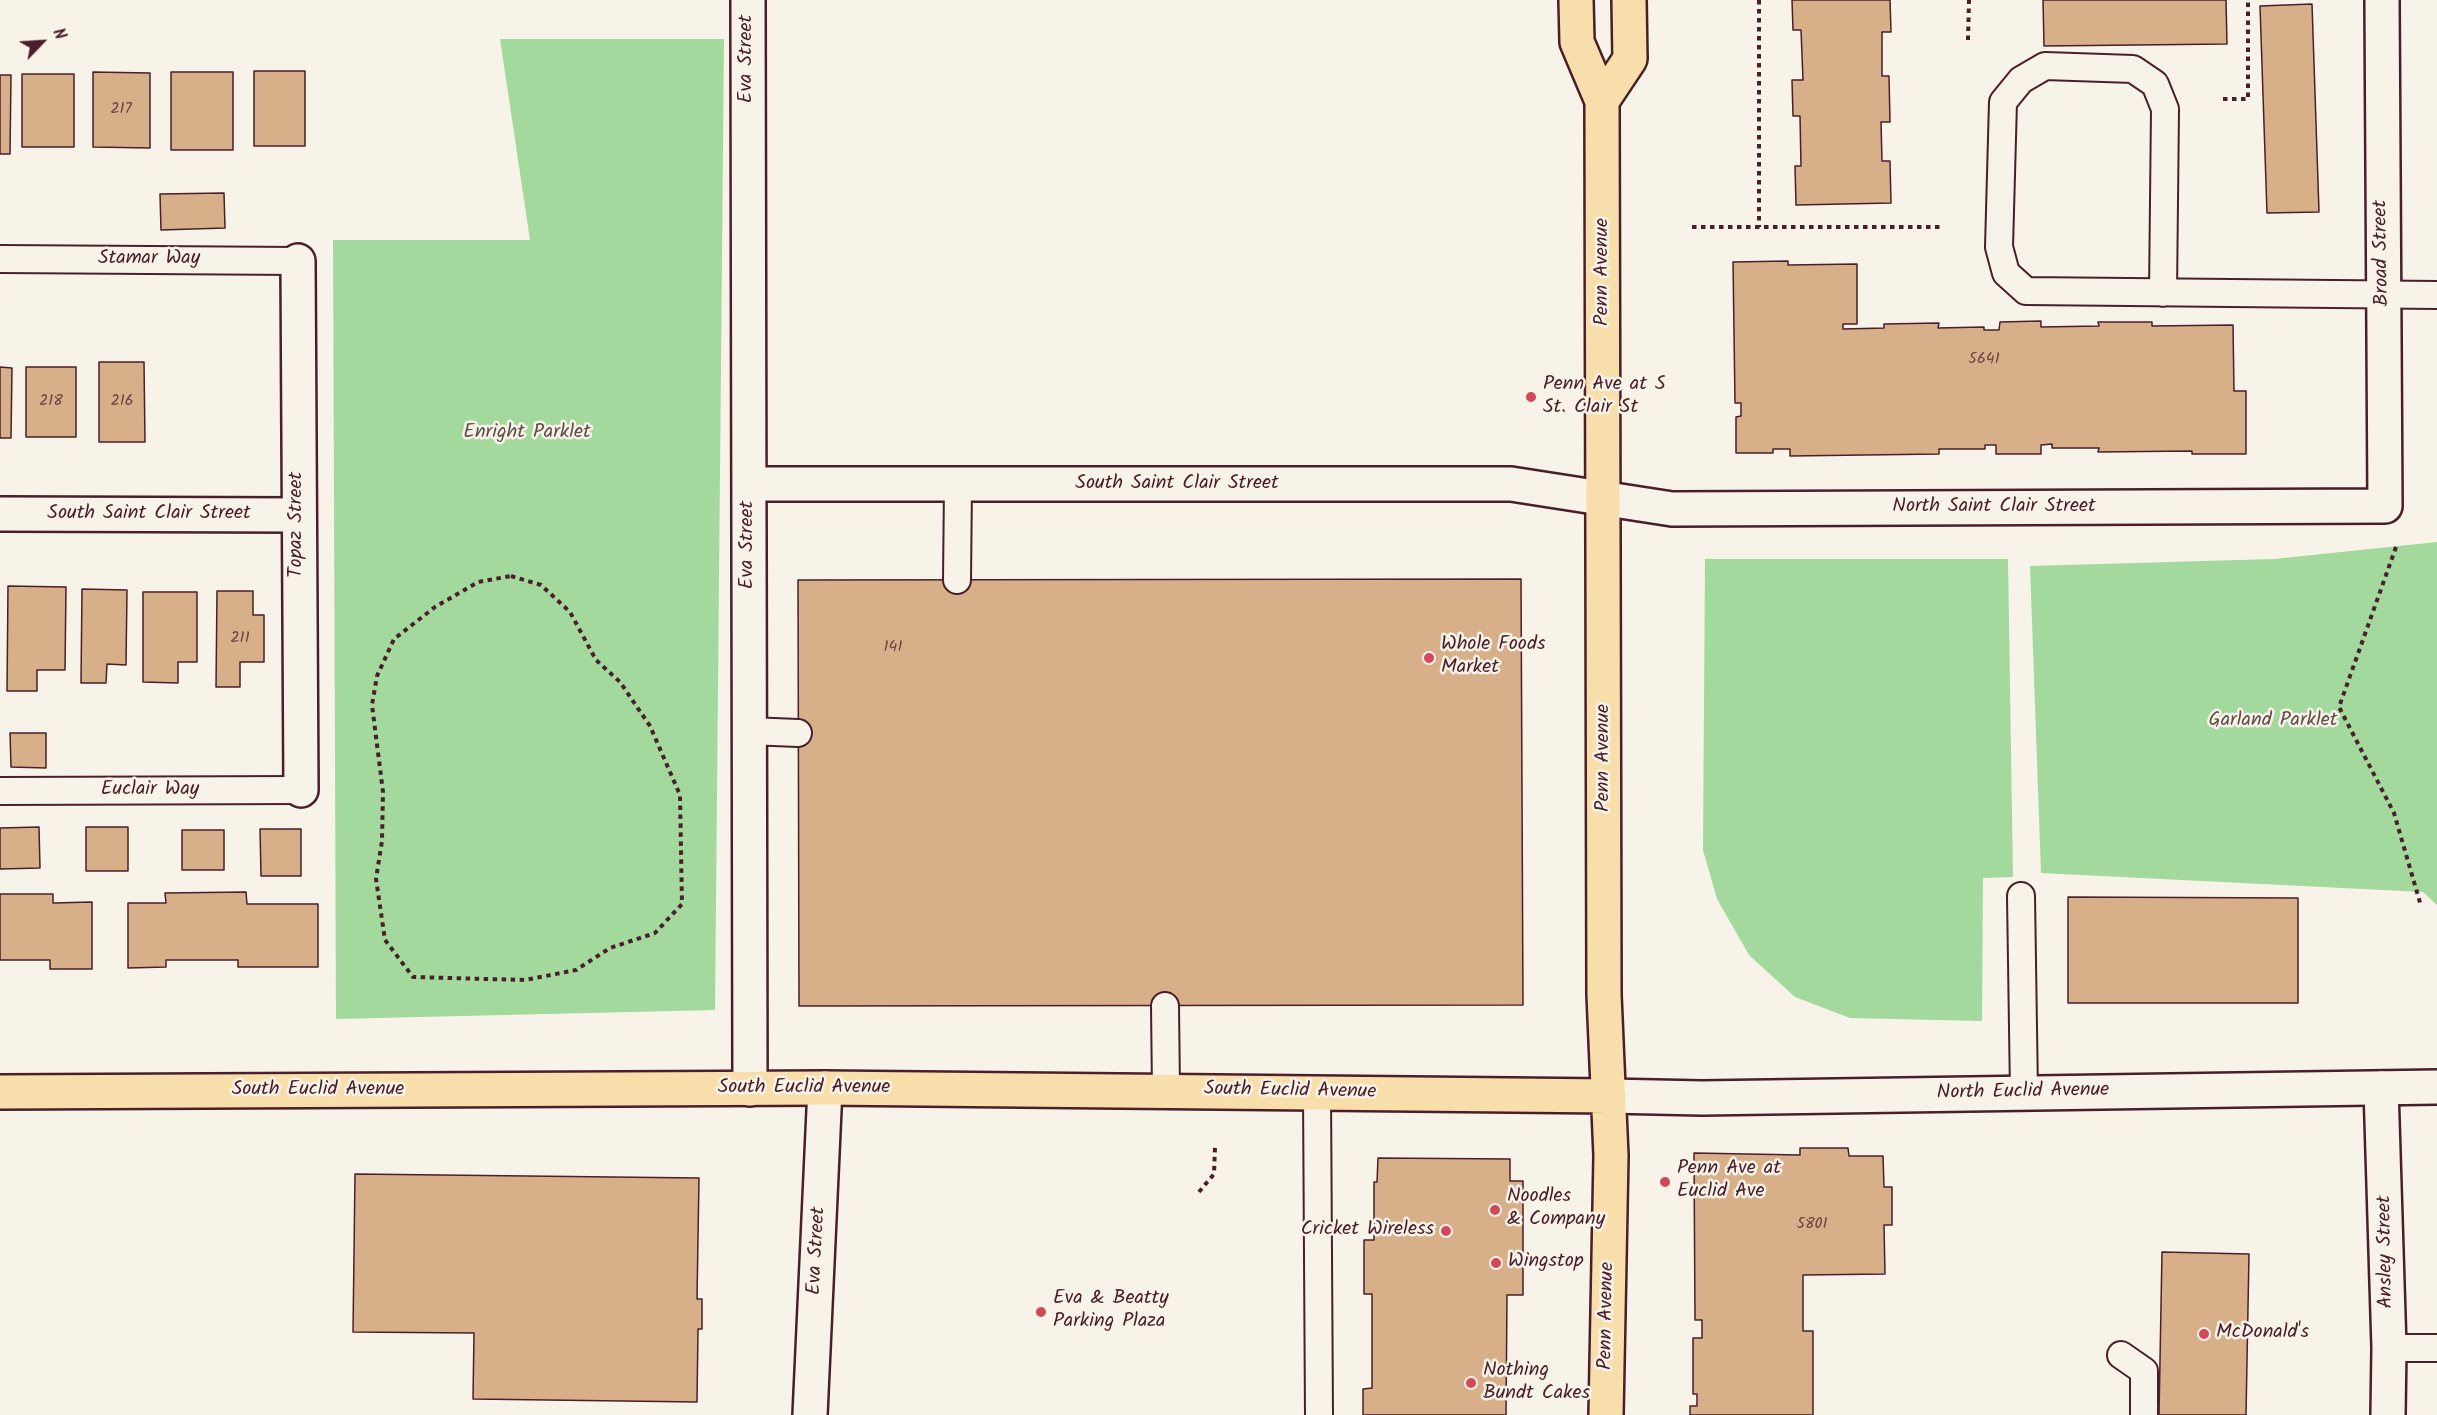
<!DOCTYPE html>
<style>
body{margin:0}
#map{position:relative;width:2437px;height:1415px;overflow:hidden;background:#f7f3e8;font-family:Kalam,sans-serif}
canvas{display:block}
.north{position:absolute;left:12px;top:12px;width:60px;height:60px;-webkit-text-stroke:4px #f7f3e8;paint-order:stroke;rotate:65deg;font-size:16px;font-weight:700;line-height:24px;text-align:center;color:#4a1f2b}
.north::after{content:'';display:block;margin:auto;width:21px;height:27px;background:#4a1f2b;clip-path:polygon(50% 0,100% 100%,50% 72%,0 100%)}
</style>
<div id="map">
<canvas width="2437" height="1415"></canvas>
<div class="north">N</div>
</div>
<script>
const context = document.querySelector('canvas').getContext('2d');
context.lineJoin = 'round';
function paint(path, color) { context.fillStyle = color; context.fill(path, 'evenodd'); }
function trace(path, color, width, dash) { context.strokeStyle = color; context.lineWidth = width; context.lineCap = dash ? 'butt' : 'round'; context.setLineDash(dash || []); context.stroke(path); }
function label(font, color, halo, rows, align = 'center') {
  context.font = font + ' Kalam,sans-serif'; context.lineWidth = 5; context.setLineDash([]); context.textBaseline = 'middle'; context.strokeStyle = halo; context.fillStyle = color; for (const [text, x, y, turn = 0] of rows) {
    context.save(); context.translate(x, y); context.rotate((+turn || 0) * Math.PI / 180); context.textAlign = isNaN(turn) ? turn : align; if (halo) context.strokeText(text, 0, 0); context.fillText(text, 0, 0); context.restore();
  }
}
paint(new Path2D(`
 M500 39H724L715 1010 336 1019 333 240H530Z
 M2437 542V905L2423 892 2041 873 2030 566 2274 559Z
 M1705 559H2008L2013 877 1983 878 1982 1021 1850 1018 1795 997 1749 955 1717 899 1703 850Z`), '#a3d99d');
const building = new Path2D(`
 M1792 0H1890L1891 32H1882V76H1889L1890 122H1881L1882 161H1890L1891 203 1796 205 1795 166H1801L1800 116H1793L1792 80H1803L1801 30H1793Z
 M2043 0H2226L2227 44 2044 46Z
 M2312 4 2319 212 2267 213 2260 6Z
 M254 71H305V146H254Z
 M93 72 150 73V148L93 147Z
 M171 72H233V150H171Z
 M22 74H74V147H22Z
 M0 75H11L10 154H0Z
 M224 193 225 228 161 230 160 194Z
 M1788 261V265L1857 264V324H1843V329L1884 328V324L1939 323 1938 328 1984 327V330H1999L2000 322 2041 321V327L2099 326 2098 322H2152V326L2233 325 2234 391H2246V454H2192V451L2098 452 2099 448H2052V444L2041 445V454H1996V445H1985V449H1939V454L1790 456V449H1773V453H1736V417L1741 416V403H1735L1733 262Z
 M99 362H144L145 442H99Z
 M0 367 12 368 11 438H0Z
 M26 367H76V437H26Z
 M1521 579 1523 1005 799 1006 798 580Z
 M8 586 66 587 65 670H37V691H7Z
 M82 589 127 590 126 665 107 664 106 683H81Z
 M217 591H253V615H264V662H240V687H216Z
 M143 592H197V662H178V683L143 682Z
 M10 733H46V768L11 767Z
 M39 827 40 868 0 869V828Z
 M86 827H128V871H86Z
 M260 829H301V876H261Z
 M182 830H224V870H182Z
 M246 892 247 904H318V967H238V960H166V967L128 968V903H166L165 893Z
 M0 894H53V903L92 902V969H50V960H0Z
 M2068 897 2298 898V1003H2068Z
 M1800 1148H1848L1849 1156H1883L1884 1187H1892V1225H1884L1885 1274 1803 1275V1331H1813V1415H1690V1406H1697V1394H1693V1338H1702V1320H1695L1694 1153 1800 1155Z
 M1378 1158 1510 1159V1181H1523V1295H1507L1506 1415H1363V1389L1372 1388V1294H1364V1240H1374V1182H1377Z
 M355 1174 699 1178 697 1299H702V1329H698L697 1402 473 1399 474 1333 353 1332Z
 M2162 1252 2249 1254 2246 1415H2159Z`);
paint(building, '#d7b089');
trace(building, '#4a1f2b', 1.5);
const lane = new Path2D(`
 M0 259 298 261
 M2163 293 2165 109 2155 84 2133 69 2045 66 2021 80 2003 102 1999 247 2006 273 2026 291 2437 295
 M957 580 958 485
 M749 731 798 733
 M0 791 301 790
 M2021 896 2024 1093
 M1165 1006 1166 1090
 M1317 1093 1319 1415
 M2389 1348H2437
 M2121 1355 2144 1371V1415`);
const street = new Path2D(`
 M748 0 750 1089
 M298 261 301 790
 M749 484H1511L1672 509 2385 506 2382 0
 M0 514 298 515
 M2381 1088 2389 1348 2388 1415
 M810 1415 825 1088`);
const secondary = new Path2D(`
 M1609 1096 1702 1098 2437 1087`);
const primary = new Path2D(`
 M1576 0 1577 42 1602 101 1604 995 1611 1156 1606 1415
 M1602 101 1630 59 1629 0
 M0 1092 825 1088 1609 1096`);
trace(lane, '#4a1f2b', 30);
trace(street, '#4a1f2b', 38);
trace(secondary, '#4a1f2b', 38);
trace(primary, '#4a1f2b', 38);
trace(new Path2D(`
 M1759 0V227
 M1968 40 1969 0
 M2223 99H2248V0
 M1692 227H1940
 M2396 547 2339 707 2394 813 2421 906
 M511 576 541 585 570 612 596 660 620 682 650 726 680 795 682 904 655 933 610 948 576 970 525 980 413 977 385 940 376 879 382 841 383 792 372 705 377 676 394 639 435 607 478 582Z
 M1199 1192 1214 1174 1215 1147`), '#4a1f2b', 4, [4.5, 4.5]);
trace(lane, '#f7f3e8', 26);
trace(street, '#f7f3e8', 33);
trace(secondary, '#f7f3e8', 33);
trace(primary, '#f8deab', 33);
for (const [x, y, r, color] of [
 [1531,397,6,"#d1495b"],
 [1429,658,6,"#d1495b"],
 [1665,1182,6,"#d1495b"],
 [1495,1210,6,"#d1495b"],
 [1446,1231,6,"#d1495b"],
 [1496,1263,6,"#d1495b"],
 [1041,1312,6,"#d1495b"],
 [2204,1334,6,"#d1495b"],
 [1471,1383,6,"#d1495b"]
]) { const dot = new Path2D(); dot.arc(x, y, r, 0, 2 * Math.PI); context.fillStyle = color; context.fill(dot); trace(dot, '#f7f3e8', 2); }
label('16px', '#6d4342', null, [
 ["217",121,110],
 ["5641",1984,360],
 ["218",51,402],
 ["216",122,402],
 ["211",240,639],
 ["141",893,648],
 ["5801",1812,1225]
]);
label('20px', '#4a1f2b', '#f7f3e8', [
 ["Eva Street",748,59,-90],
 ["Broad Street",2383,253,-91],
 ["Stamar Way",149,260],
 ["Penn Avenue",1604,272,-90],
 ["South Saint Clair Street",1177,485],
 ["North Saint Clair Street",1994,508],
 ["South Saint Clair Street",149,515],
 ["Topaz Street",298,525,-90],
 ["Eva Street",749,545,-90],
 ["Penn Avenue",1605,758,-90],
 ["Euclair Way",150,791],
 ["South Euclid Avenue",804,1089],
 ["South Euclid Avenue",318,1091],
 ["South Euclid Avenue",1290,1092,1],
 ["North Euclid Avenue",2023,1093,-1],
 ["Eva Street",818,1251,-87],
 ["Ansley Street",2387,1252,-91],
 ["Penn Avenue",1608,1316,-89]
]);
label('20px', '#4a1f2b', '#f7f3e8', [
 ["Penn Ave at S",1543,386],
 ["St. Clair St",1543,409],
 ["Whole Foods",1441,646],
 ["Market",1441,669],
 ["Penn Ave at",1677,1170],
 ["Euclid Ave",1677,1193],
 ["Noodles",1507,1198],
 ["& Company",1507,1221],
 ["Cricket Wireless",1434,1231,"right"],
 ["Wingstop",1508,1263],
 ["Eva & Beatty",1053,1300],
 ["Parking Plaza",1053,1323],
 ["McDonald's",2216,1334],
 ["Nothing",1483,1372],
 ["Bundt Cakes",1483,1395]
], 'left');
label('20px', '#604e48', '#f7f3e8', [
 ["Enright Parklet",527,434],
 ["Garland Parklet",2273,722]
]);
</script>
